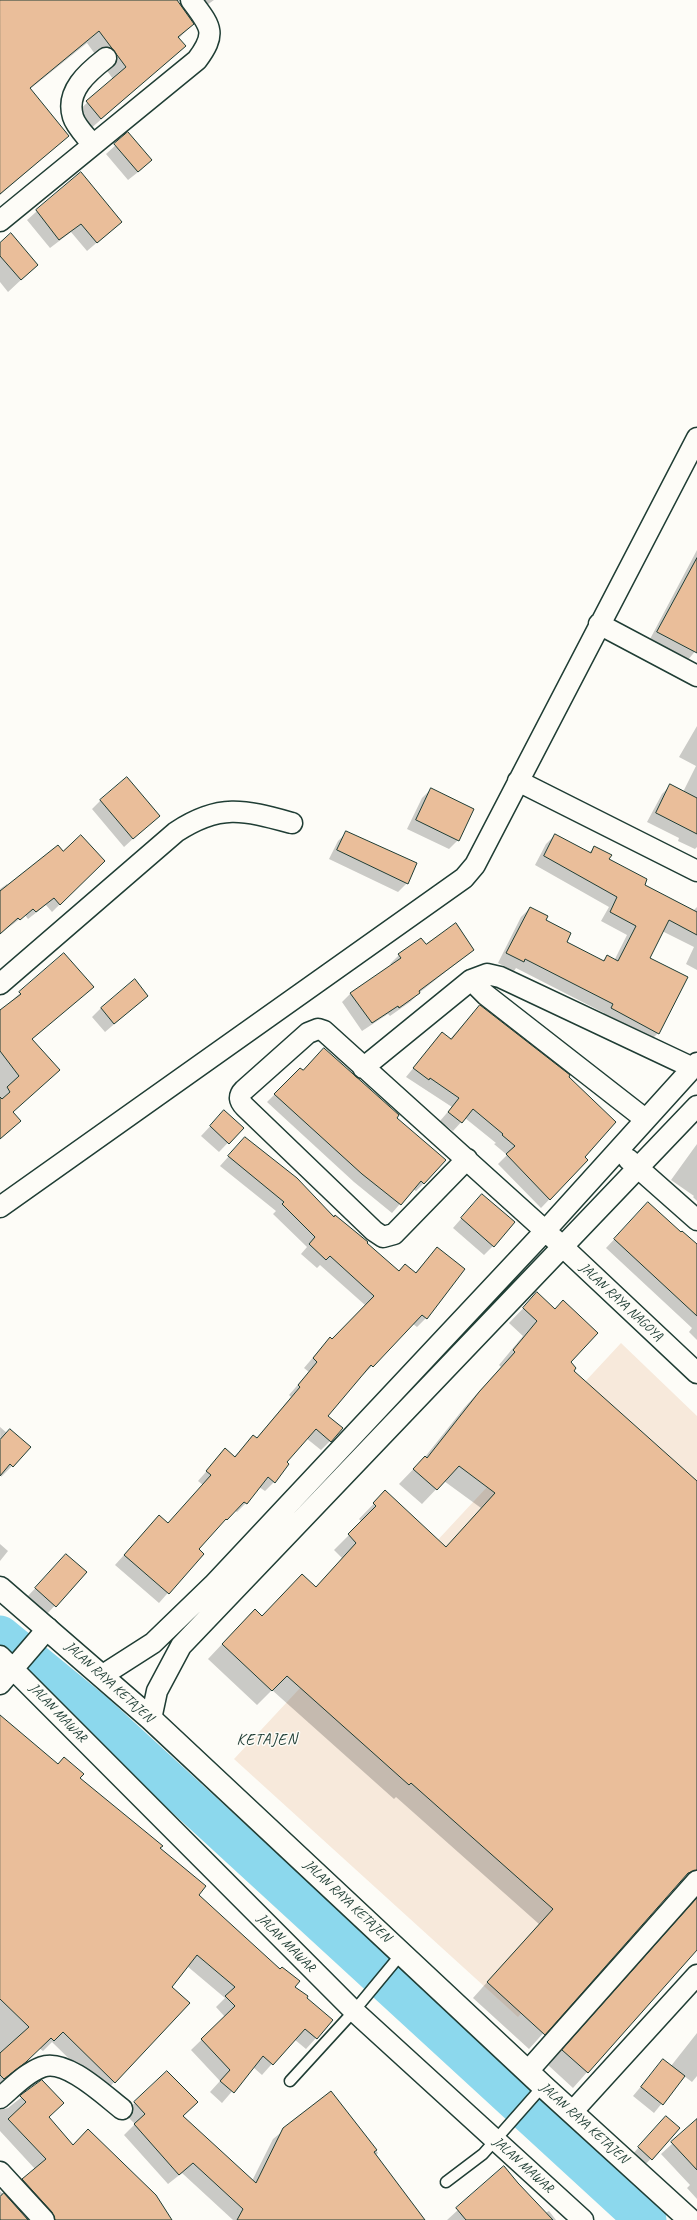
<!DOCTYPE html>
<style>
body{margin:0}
canvas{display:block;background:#fdfcf7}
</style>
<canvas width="697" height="2220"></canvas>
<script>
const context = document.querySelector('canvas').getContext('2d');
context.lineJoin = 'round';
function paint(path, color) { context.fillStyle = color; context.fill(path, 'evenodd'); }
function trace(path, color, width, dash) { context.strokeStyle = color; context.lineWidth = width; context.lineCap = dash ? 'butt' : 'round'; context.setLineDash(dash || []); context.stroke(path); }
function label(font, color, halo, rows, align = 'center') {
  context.font = font + ' Caveat,sans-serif'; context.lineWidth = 3; context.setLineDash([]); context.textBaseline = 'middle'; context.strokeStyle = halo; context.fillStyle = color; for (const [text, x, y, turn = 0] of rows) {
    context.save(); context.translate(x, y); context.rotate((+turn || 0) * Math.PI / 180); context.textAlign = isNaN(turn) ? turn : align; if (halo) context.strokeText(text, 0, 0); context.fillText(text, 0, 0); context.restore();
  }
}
paint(new Path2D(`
 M621 1343 697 1416V1810L518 2017 234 1759Z`), '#f7e9db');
paint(new Path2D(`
 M0 0H214L194 14 183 2 178 1 193 24 178 39 184 46 88 131 75 114 113 79 87 43 30 89 68 136 0 195Z
 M128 134 142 169 128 180 106 154Z
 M80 173 121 222 87 251 71 232 50 248 27 220Z
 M0 244 37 265 8 292 0 282Z
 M697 550V649L687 661 649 641Z
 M697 726V847L695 849 678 841 679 838 647 822 662 794 670 786 683 792 696 766 679 757Z
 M431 789 458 840 449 849 407 829 422 798Z
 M101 800 158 816 124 847 92 809Z
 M347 832 407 883 398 892 329 859 338 841Z
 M555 835 589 853 594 847 608 860 643 885 693 911 697 907V970L686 964 694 947 662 931 648 958 658 1033 649 1042 602 1018 604 1013 516 968 514 971 498 963 521 917 530 908 566 942 602 961 607 957 614 961 627 935 601 921 609 907 535 865 546 844Z
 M62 853 104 861 52 912 46 905 28 919 25 915 0 934V889L7 884 8 886Z
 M426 946 473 950 419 993 410 1002 390 1016 388 1014 362 1031 342 1002 351 993 392 965 390 964 399 955Z
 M64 954 92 987 31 1040 12 1113 10 1131 0 1139V1011Z
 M147 996 105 1032 92 1017 101 1008Z
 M480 1006 587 1160 541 1208 498 1164 507 1155 494 1144 496 1143 465 1118 453 1131 440 1121 452 1107 406 1077 442 1033 450 1039Z
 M300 1069 395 1118 424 1183 416 1191 413 1189 392 1213 354 1182 267 1102Z
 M216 1120 242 1128 219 1152 201 1136Z
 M245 1138 398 1272 405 1265 415 1273 437 1248 426 1318 417 1327 413 1324 363 1375 362 1374 327 1416 330 1441 321 1450 306 1438 285 1463 288 1465 274 1482 265 1491 259 1487 246 1503 237 1512 234 1510 197 1550 202 1554 159 1603 115 1565 150 1526 168 1524 203 1485 198 1481 225 1450 234 1457 253 1436 256 1439 291 1397 289 1395 309 1372 304 1368 321 1348 332 1340 365 1305 320 1265 317 1268 301 1254 307 1247 273 1214 276 1211 220 1166Z
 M697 1144V1201L693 1197 694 1196 671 1180Z
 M482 1195 493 1246 484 1255 453 1228Z
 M640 1212 697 1246V1340L689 1332 692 1328 606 1248Z
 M537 1294 572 1371 697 1487V1948L573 2088 548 2065 691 1905 694 1898 684 1884 675 1887 529 2049 473 1998 539 1924 396 1797 394 1799 272 1690 257 1705 208 1659 240 1625 262 1616 316 1588 342 1558 334 1550 362 1522 359 1519 385 1492 446 1548 481 1508 444 1481 422 1504 399 1484 425 1457 464 1408 501 1367 499 1365 523 1336 509 1323Z
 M0 1427 7 1433 12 1466 1 1477Z
 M0 1544 8 1551 0 1561Z
 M58 1564 86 1572 46 1615 27 1597Z
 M0 1717 58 1765 79 1779 159 1848 198 1895 293 1987 316 2038 306 2049 294 2039 262 2075 253 2067 222 2103 210 2092 220 2081 191 2050 225 2017 216 2007 225 1998 187 1966 171 1987 188 2003 104 2093 52 2042 43 2051 39 2048 0 2084Z
 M697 2033V2076L692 2082 684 2076 654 2113 633 2096 663 2060 671 2066Z
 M167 2073 182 2116 252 2181 273 2139 330 2093 378 2153 375 2156 424 2220H233L182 2173 168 2184 124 2135 135 2124 124 2113Z
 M42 2081 48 2118 73 2146 172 2220H62L50 2208 39 2219 12 2190 35 2169 0 2131V2110L8 2108Z
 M666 2117 679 2129 642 2168 630 2157Z
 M697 2121V2199L687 2188 690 2185 661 2154Z
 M504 2168 545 2213 549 2211 556 2220H447Z
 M0 2191 27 2220H0Z`), '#0003');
trace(new Path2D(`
 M0 1636 94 1713 646 2220`), '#8cd8ed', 41);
const building = new Path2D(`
 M0 0H177L194 24 178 37 186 46 101 119 86 101 126 67 99 31 30 88 69 136 0 194Z
 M128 132 152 160 138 172 114 144Z
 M81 172 122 222 97 243 81 224 59 240 36 210Z
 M11 233 38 265 21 280 0 256V243Z
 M697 558V653L657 632Z
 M127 777 160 816 133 839 100 800Z
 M670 784 697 798V834L656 813Z
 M431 788 474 809 459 841 416 820Z
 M346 831 417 863 408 884 337 850Z
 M555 834 591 853 594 846 612 855 609 859 647 879 645 885 697 912V935L669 920 650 958 688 977 659 1034 611 1008 613 1004 525 959 524 962 506 953 530 907 548 916 546 920 571 933 567 942 604 961 607 955 618 961 636 926 610 912 617 897 544 856Z
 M81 835 105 861 60 905 54 898 36 912 33 909 20 920 18 918 0 934V891L58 845 63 851Z
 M456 923 474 950 419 991 420 993 399 1008 398 1006 372 1023 350 993 401 958 398 954 421 938 426 944Z
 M64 953 94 987 32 1039 60 1070 13 1112 21 1121 0 1139V1097L2 1099 10 1092 7 1087 19 1076 0 1051V1010L21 994 19 992Z
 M135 979 148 996 114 1024 101 1008Z
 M480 1005 570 1075 569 1077 616 1122 585 1157 588 1160 550 1200 506 1154 515 1146 502 1135 503 1134 473 1109 462 1123 448 1112 459 1098 430 1078 429 1080 413 1068 442 1032 451 1039Z
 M324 1048 399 1115 397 1118 446 1160 424 1184 421 1181 401 1205 362 1174 274 1094 300 1068 303 1070Z
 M224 1110 244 1128 229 1144 210 1126Z
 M245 1137 297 1178 334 1217 335 1215 368 1242 367 1243 399 1271 405 1264 416 1273 437 1247 465 1269 427 1319 422 1315 373 1367 371 1365 328 1416 343 1428 331 1442 316 1429 287 1462 289 1464 275 1483 268 1477 247 1504 244 1502 227 1520 226 1519 199 1549 204 1554 169 1594 124 1555 159 1515 168 1523 211 1475 206 1471 225 1448 235 1457 253 1435 257 1438 300 1387 298 1385 317 1362 313 1358 330 1337 332 1339 374 1296 330 1256 326 1260 309 1244 315 1237 282 1204 284 1202 228 1156Z
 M482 1194 515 1222 494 1247 461 1218Z
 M648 1202 681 1232 682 1231 697 1244V1316L614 1239Z
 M537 1292 555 1309 563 1300 598 1333 571 1362 576 1368 574 1371 697 1481V1870L688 1873 545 2035 487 1982 553 1909 411 1783 409 1785 287 1676 272 1691 222 1644 255 1609 262 1616 302 1574 316 1587 356 1543 348 1534 376 1506 373 1503 385 1490 446 1547 495 1493 459 1466 437 1490 413 1469 425 1456 427 1458 479 1392 515 1352 513 1350 537 1321 523 1308Z
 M10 1429 31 1447 13 1467 10 1464 0 1476V1440Z
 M66 1554 87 1572 56 1607 35 1588Z
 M0 1715 58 1764 64 1757 84 1774 80 1778 163 1846 160 1848 206 1886 199 1895 280 1969 282 1967 300 1981 295 1987 308 1996 307 1998 333 2020 317 2039 305 2029 273 2065 263 2056 234 2093 220 2081 230 2070 201 2039 235 2006 225 1996 235 1987 197 1955 172 1987 190 2003 115 2083 63 2032 54 2041 51 2038 26 2062 4 2079 0 2075V2053L29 2027 0 1999Z
 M697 1898V1950L588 2073 562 2050Z
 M663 2059 685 2076 663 2105 641 2087Z
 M167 2071 198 2102 183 2116 256 2183 283 2128 331 2091 377 2150 374 2152 425 2220H237L243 2209 193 2163 179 2175 134 2124 145 2114 134 2102Z
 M42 2080 64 2103 49 2117 73 2145 88 2129 156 2195 172 2220H55L52 2212 22 2179 46 2159 8 2119 26 2102 20 2096Z
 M666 2116 680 2128 652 2160 638 2147Z
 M697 2119V2170L671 2142Z
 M504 2166 518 2183 553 2220H466L456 2208Z
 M4 2193 28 2220H0V2197Z`);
paint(building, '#eabe9a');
trace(building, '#1f3d34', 1);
const lane = new Path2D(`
 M290 2081 354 2011 402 1953
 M446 2182 483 2154 543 2086`);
const street = new Path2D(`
 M93 145C87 137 76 127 73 117 65 91 88 72 106 58
 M0 221 197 60C218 32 210 26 191 0
 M599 624 697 676
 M518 781 697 871
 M471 980 486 995 645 1119
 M0 984 176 832C220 803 244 810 292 823
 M363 1068 471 980 487 974 500 977 693 1068
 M467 1159 394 1234 383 1237 374 1231 245 1107C239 1101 238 1096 244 1090L308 1033 318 1029 324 1031 562 1246 697 1373
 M628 1159 697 1220
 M0 1207 464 878 475 865 697 438
 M0 1656 354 2011 583 2220
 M103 1675 153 1643 213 1585 545 1231 697 1063
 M0 1684 48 1628
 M151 1719 157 1691 181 1646 697 1106
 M528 2071 697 1881
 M0 2098C13 2087 26 2073 42 2067 66 2058 105 2096 122 2109
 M573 2111 697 1975
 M0 2172 44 2220`);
const secondary = new Path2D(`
 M0 1588 151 1719 543 2086 690 2220`);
trace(lane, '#1f3d34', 13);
trace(street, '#1f3d34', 23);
trace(secondary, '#1f3d34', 25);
trace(lane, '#fdfcf7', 10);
trace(street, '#fdfcf7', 20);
trace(secondary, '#fdfcf7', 22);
label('14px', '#1f3d34', '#fdfcf7', [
 ["JALAN RAYA NAGOYA",621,1302,43],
 ["JALAN RAYA KETAJEN",109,1682,42],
 ["JALAN MAWAR",58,1713,46],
 ["JALAN RAYA KETAJEN",347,1901,43],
 ["JALAN MAWAR",286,1943,45],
 ["JALAN RAYA KETAJEN",584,2123,42],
 ["JALAN MAWAR",523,2165,42]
]);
context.letterSpacing = '1px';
label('16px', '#1f3d34', '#fdfcf7', [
 ["KETAJEN",267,1740]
]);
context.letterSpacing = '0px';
</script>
